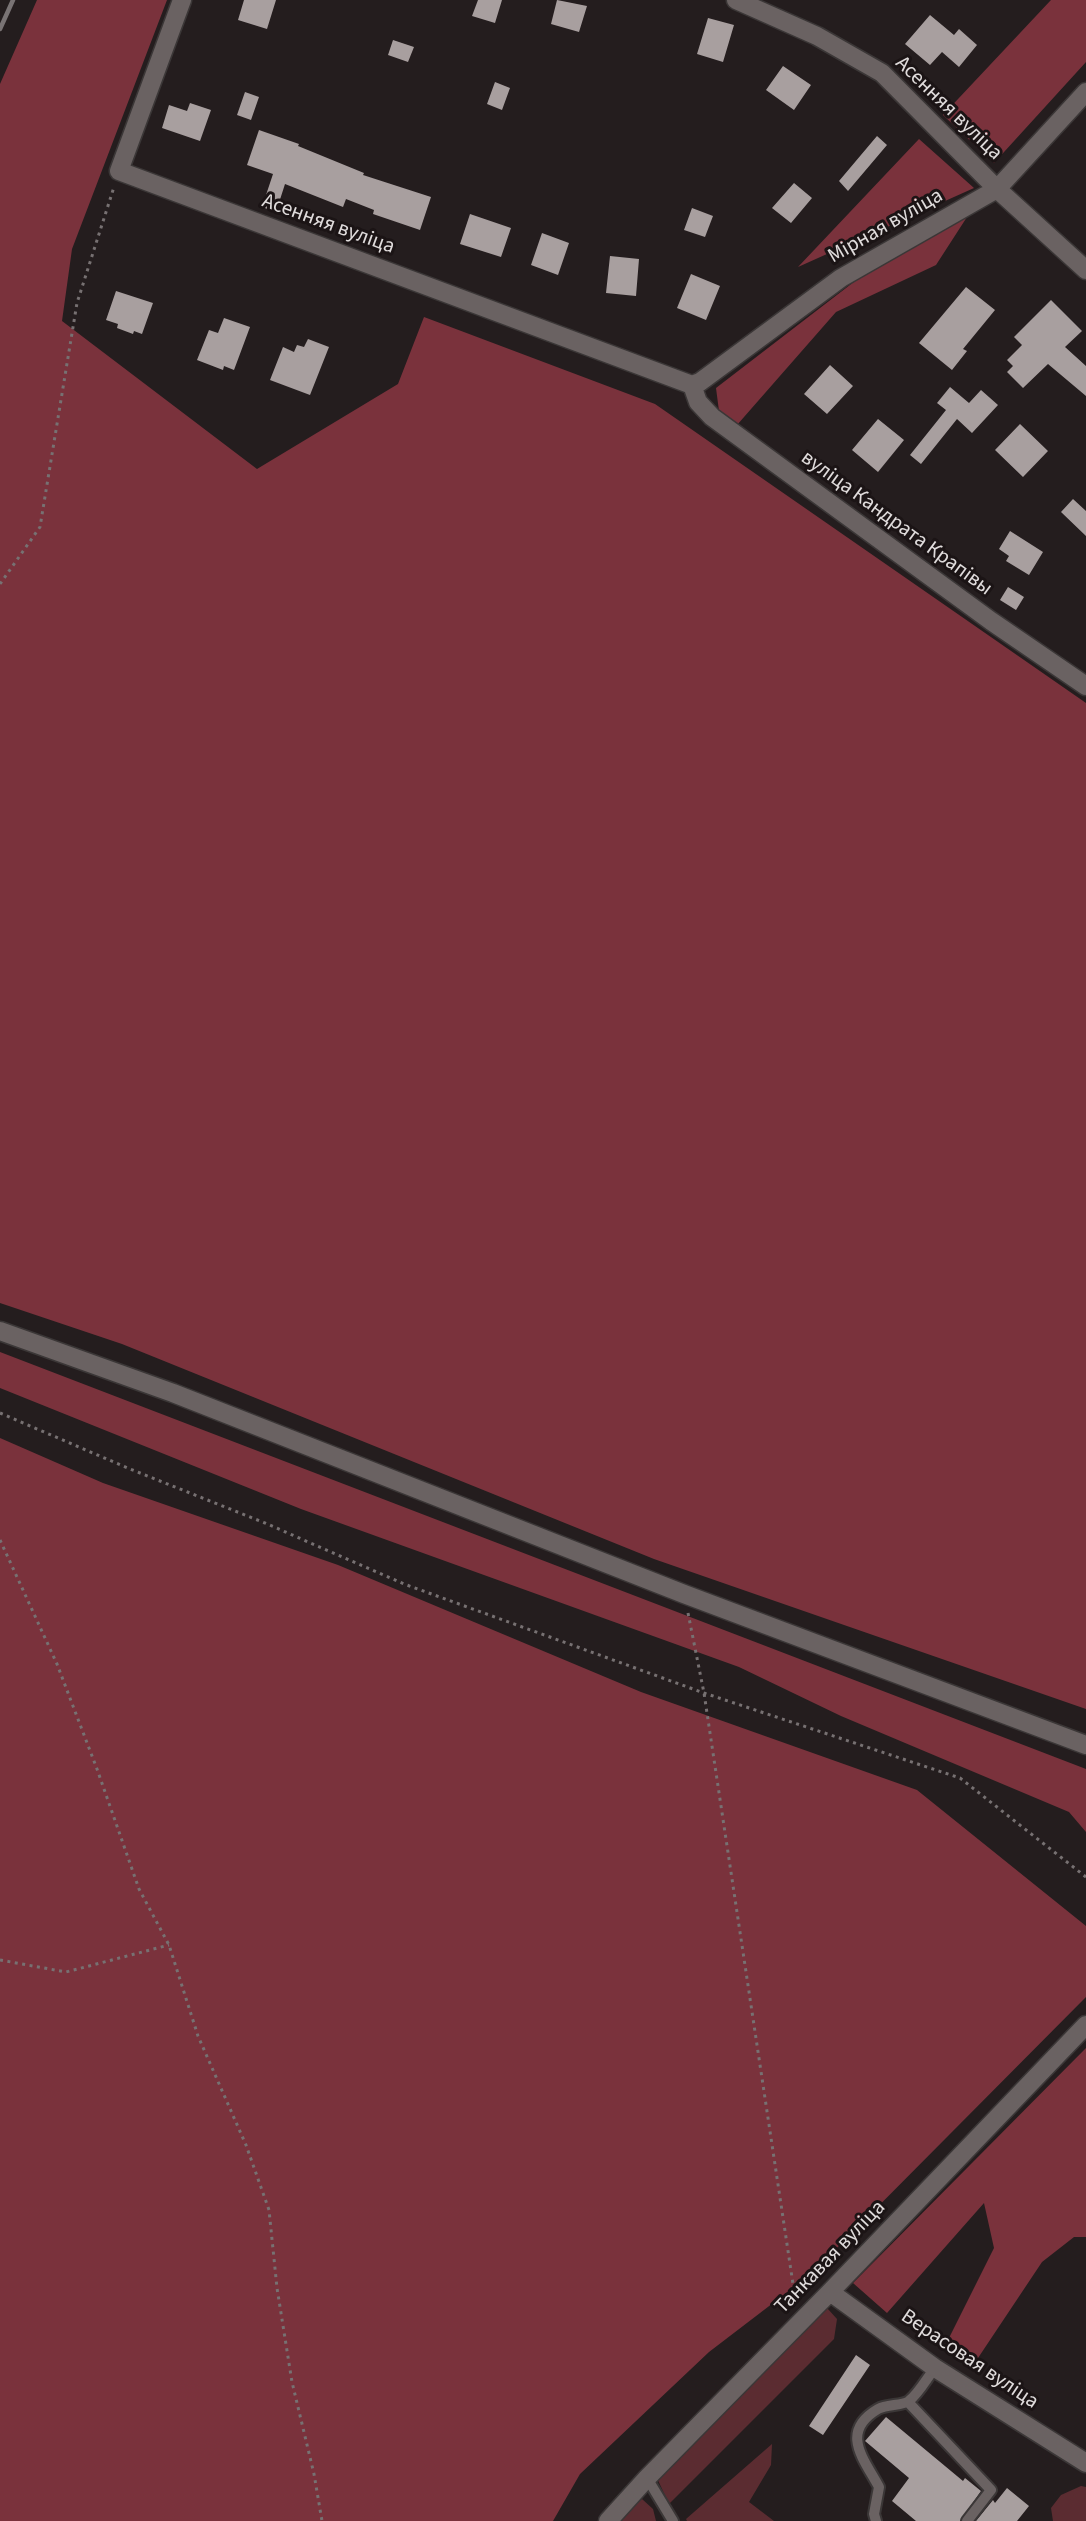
<!DOCTYPE html>
<meta charset="utf-8">
<style>
body{margin:0}
canvas{display:block;background:#241d1e}
</style>
<canvas width="1086" height="2521"></canvas>
<script>
const context = document.querySelector('canvas').getContext('2d');
context.lineJoin = 'round';
function paint(path, color) { context.fillStyle = color; context.fill(path, 'evenodd'); }
function trace(path, color, width, dash) { context.strokeStyle = color; context.lineWidth = width; context.lineCap = dash ? 'butt' : 'round'; context.setLineDash(dash || []); context.stroke(path); }
function label(font, color, halo, rows, align = 'center') {
  context.font = font + ' "Source Sans 3",sans-serif'; context.lineWidth = 6; context.setLineDash([]); context.textBaseline = 'middle'; context.strokeStyle = halo; context.fillStyle = color; for (const [text, x, y, turn = 0] of rows) {
    context.save(); context.translate(x, y); context.rotate((+turn || 0) * Math.PI / 180); context.textAlign = isNaN(turn) ? turn : align; if (halo) context.strokeText(text, 0, 0); context.fillText(text, 0, 0); context.restore();
  }
}
paint(new Path2D(`
 M827 2308 837 2319 834 2339 669 2504 656 2476Z
 M772 2444 771 2465 749 2502 774 2521H687L686 2519Z
 M1081 2486 1086 2487V2521H1053L1051 2508 1061 2495Z
 M642 2499 653 2509 656 2521H619L622 2513Z`), '#5b2c31');
paint(new Path2D(`
 M37 0H167L72 249 62 321 257 469 398 384 424 317 655 404 1086 703V1709L654 1559 122 1344 0 1303V84Z
 M1051 0H1086V62L994 163 943 115Z
 M919 139 974 188 798 267Z
 M967 217 936 265 836 312 737 425 719 411 716 388 859 278Z
 M0 1352 1086 1769V1832L1069 1812 841 1716 739 1667 301 1509 0 1388Z
 M0 1438 103 1483 338 1565 641 1692 917 1790 1086 1926V1997L811 2274 709 2352 580 2474 553 2521H0Z
 M1086 2048V2237H1074L1042 2262 976 2361 947 2342 994 2248 984 2203 887 2313 853 2283Z`), '#7a323c');
paint(new Path2D(`
 M244 0H276L267 29 238 20Z
 M478 0H502L495 23 472 16Z
 M557 0 587 6 579 32 551 24Z
 M930 15 954 35 959 29 977 45 959 67 942 52 930 65 905 44Z
 M708 18 734 25 723 62 697 54Z
 M393 40 414 47 408 62 388 55Z
 M783 66 811 85 794 110 766 90Z
 M495 82 510 88 502 110 487 104Z
 M245 92 259 97 251 120 237 115Z
 M190 103 211 110 200 141 162 128 169 105 187 111Z
 M259 130 299 144 298 146 364 173 363 175 431 197 420 230 373 214 374 210 346 199 343 207 285 184 276 212 262 207 273 174 247 165Z
 M877 136 887 145 848 191 839 181Z
 M794 183 812 198 791 223 772 208Z
 M692 208 713 216 705 237 684 230Z
 M470 214 511 228 501 257 460 244Z
 M542 233 569 243 558 275 531 265Z
 M610 256 639 259 636 296 606 293Z
 M691 274 720 286 706 320 677 308Z
 M966 287 995 310 963 349 967 351 952 370 919 343Z
 M116 291 153 303 142 334 134 331 133 334 117 328 118 324 106 320Z
 M1051 300 1082 331 1065 347 1086 366V396L1048 364 1023 388 1007 372 1013 366 1007 360 1022 345 1014 337Z
 M224 318 250 327 234 370 224 366 223 370 197 360 209 330 218 333Z
 M308 339 329 347 310 395 270 380 283 347 294 352 297 345 304 347Z
 M830 365 853 386 827 414 804 394Z
 M950 387 969 403 981 390 998 405 972 433 957 419 921 464 910 455 946 410 937 403Z
 M878 419 904 440 878 472 852 450Z
 M1020 424 1048 451 1023 477 995 450Z
 M1073 499 1086 511V536L1061 512Z
 M1010 531 1043 552 1029 575 1006 561 1009 556 999 549Z
 M1008 587 1024 597 1016 610 1000 600Z
 M856 2355 870 2365 823 2435 809 2426Z
 M886 2417 963 2481 965 2478 981 2491 960 2521H916L892 2501 909 2478 865 2441Z
 M1007 2488 1029 2506 1017 2521H976L993 2500 995 2503Z`), '#a89f9f');
const lane = new Path2D(`
 M908 2402 991 2490 967 2521
 M647 2478 673 2521
 M876 2521 874 2514 879 2487C864 2459 839 2432 878 2409 887 2404 902 2406 909 2401 919 2393 927 2378 935 2368`);
const street = new Path2D(`
 M182 0 119 171 692 385
 M736 0 817 36 882 73 997 189 1086 270
 M692 385 698 402 712 417 991 621 1086 686
 M692 385 700 382 841 278 997 189 1086 92
 M830 2292 935 2368 1086 2463
 M608 2521 647 2478 830 2292 1086 2025`);
const secondary = new Path2D(`
 M0 1331 173 1393 684 1594 1086 1745`);
trace(lane, '#3b3737', 14);
trace(street, '#3b3737', 21);
trace(secondary, '#3b3737', 21);
trace(new Path2D(`
 M0 584 40 527 77 303 114 187
 M0 1413 130 1469 265 1523 404 1584 704 1693 960 1778 1086 1877
 M0 1540 57 1664 97 1769 139 1889 169 1945 198 2036 246 2145 269 2210 277 2288 292 2382 314 2474 322 2521
 M688 1613 704 1693 793 2284
 M0 1960 66 1972 169 1945`), '#777172', 3, [3, 4.5]);
trace(lane, '#6a6262', 10);
trace(street, '#6a6262', 18);
trace(secondary, '#6a6262', 18);
trace(new Path2D(`
 M0 29 13 0`), '#797374', 4.5);
label('21px', '#e0dcdc', '#1b1415', [
 ["Асенняя вуліца",948,109,44],
 ["Асенняя вуліца",328,225,20],
 ["Мірная вуліца",886,227,-30],
 ["вуліца Кандрата Крапівы",896,524,36],
 ["Танкавая вуліца",831,2258,-46],
 ["Верасовая вуліца",969,2360,34]
]);
</script>
